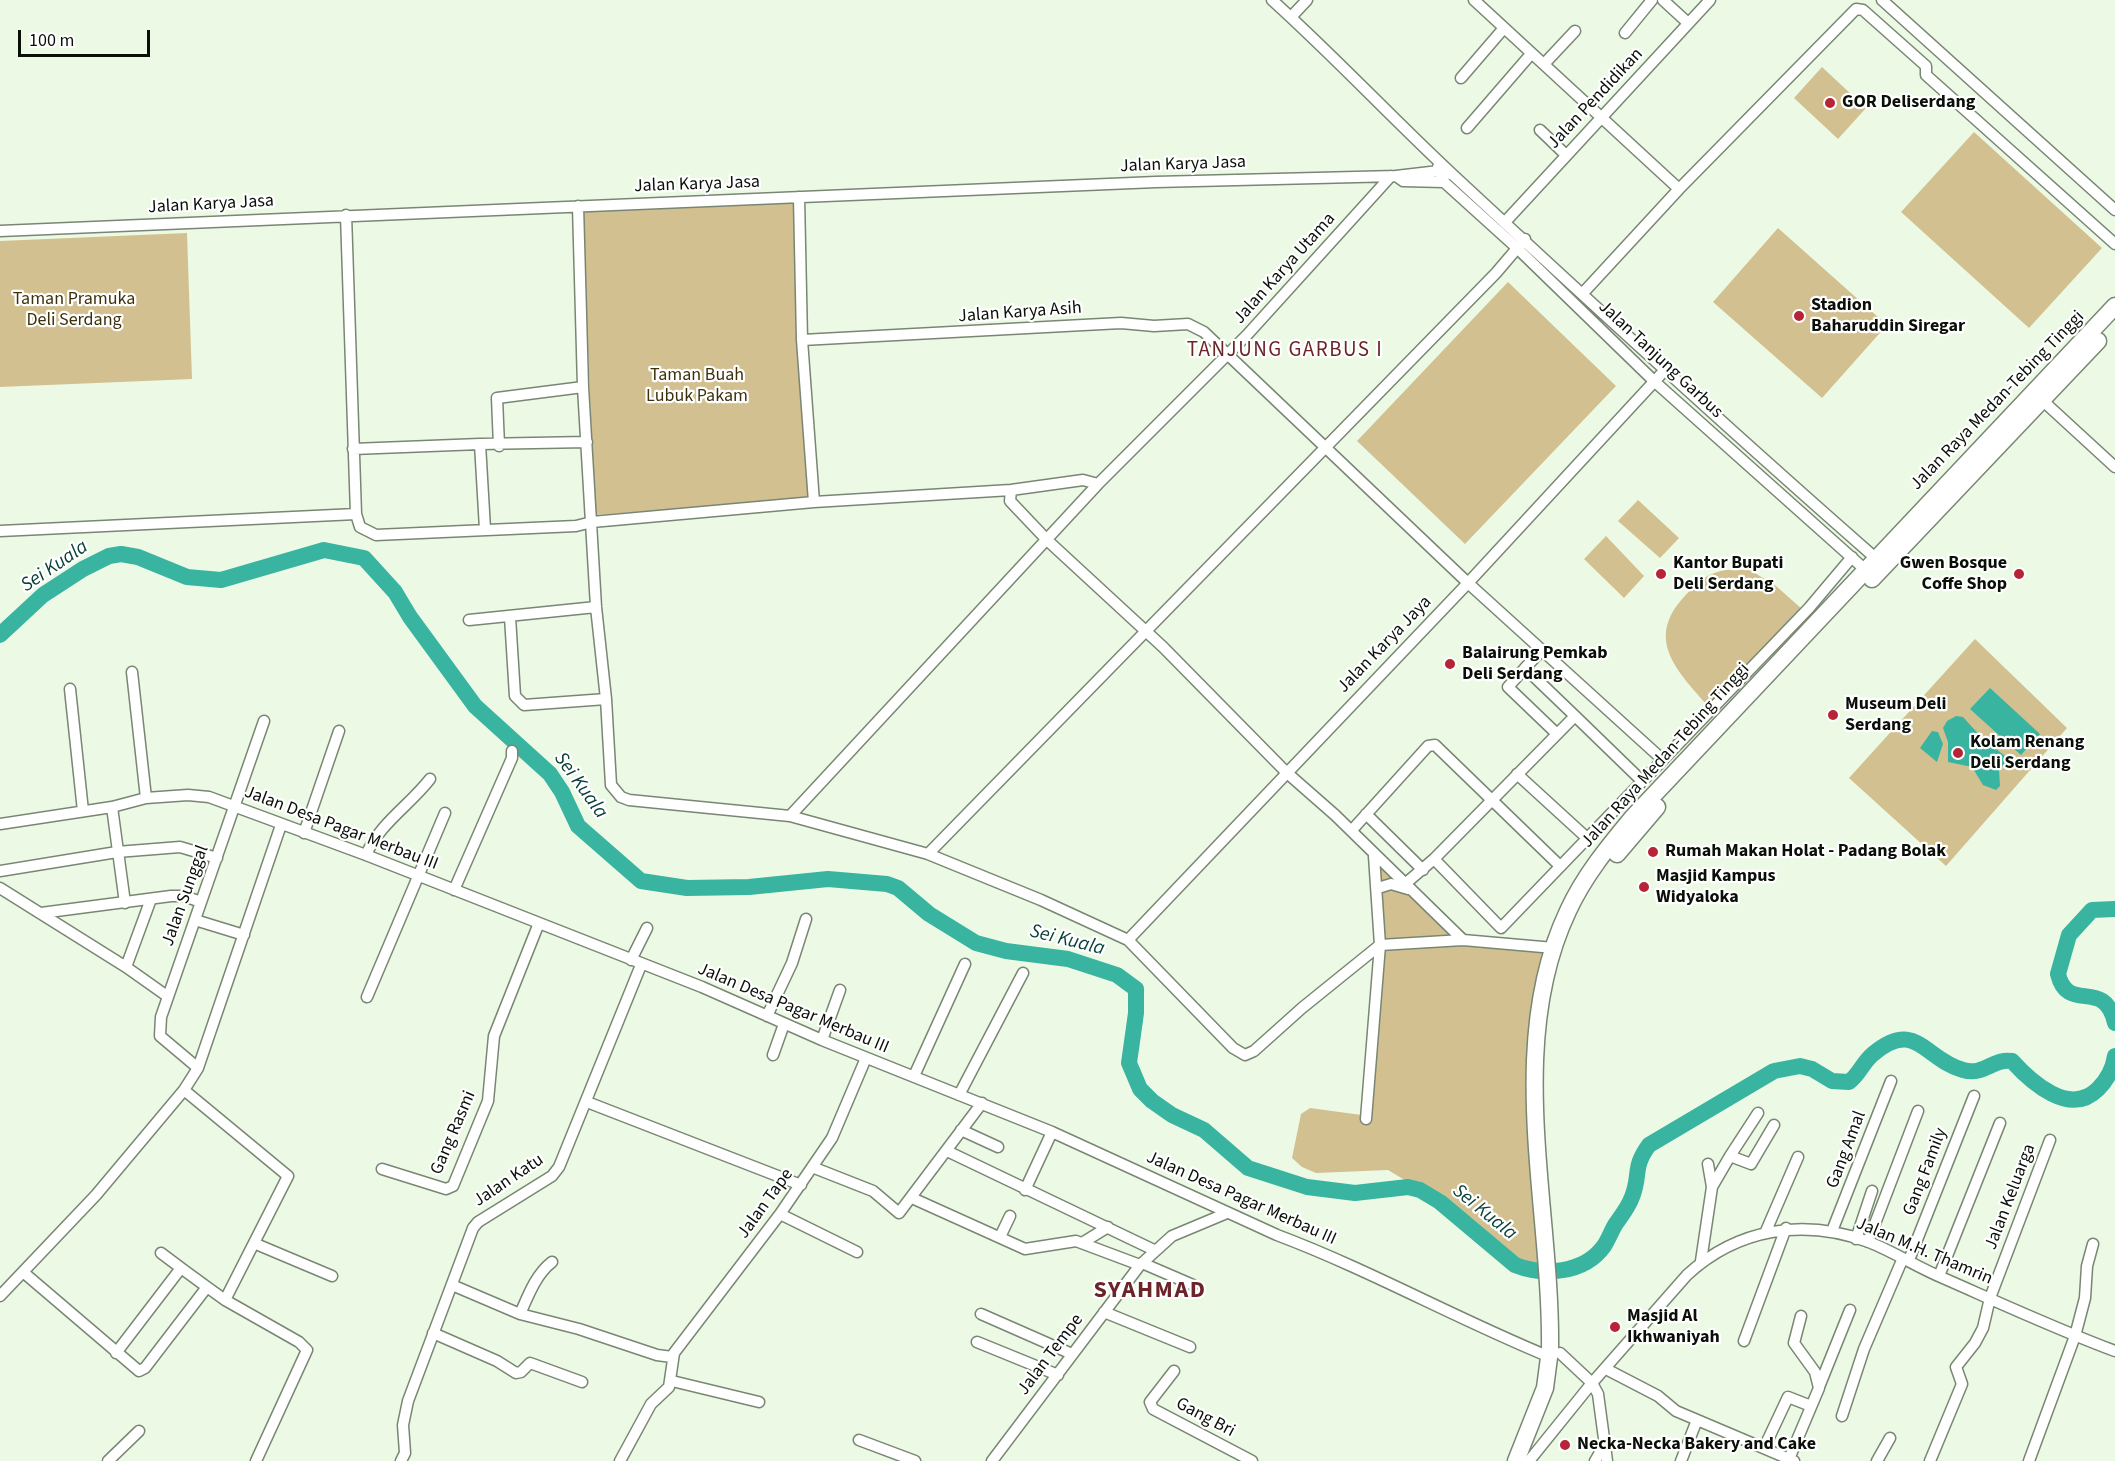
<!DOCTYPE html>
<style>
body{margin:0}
#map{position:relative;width:2115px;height:1461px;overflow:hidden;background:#ecfae5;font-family:"Source Sans 3",sans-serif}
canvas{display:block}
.scale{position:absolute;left:18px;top:30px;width:132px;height:27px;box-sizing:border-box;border:3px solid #0a0f08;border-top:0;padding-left:8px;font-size:18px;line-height:21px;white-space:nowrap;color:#0a0f08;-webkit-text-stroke:4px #fff;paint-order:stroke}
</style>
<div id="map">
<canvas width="2115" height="1461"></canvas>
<div class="scale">100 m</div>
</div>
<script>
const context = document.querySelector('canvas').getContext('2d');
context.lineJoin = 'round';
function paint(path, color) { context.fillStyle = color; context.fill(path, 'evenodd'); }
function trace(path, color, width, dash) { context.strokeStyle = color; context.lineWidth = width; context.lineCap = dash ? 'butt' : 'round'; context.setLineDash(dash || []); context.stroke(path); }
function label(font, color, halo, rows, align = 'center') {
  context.font = font + ' "Source Sans 3",sans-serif'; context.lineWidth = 4.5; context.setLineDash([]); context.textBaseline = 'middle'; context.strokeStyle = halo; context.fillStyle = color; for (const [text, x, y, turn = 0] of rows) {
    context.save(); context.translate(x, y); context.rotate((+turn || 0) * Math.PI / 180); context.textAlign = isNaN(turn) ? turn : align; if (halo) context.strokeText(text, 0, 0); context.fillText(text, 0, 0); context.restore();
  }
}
paint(new Path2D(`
 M1822 67 1866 108 1838 139 1794 98Z
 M1974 132 2102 248 2029 328 1901 212Z
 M796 201 810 499 595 515 582 210Z
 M1778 228 1887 325 1822 398 1713 302Z
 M187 233 192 379 0 387V241Z
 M1508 282 1616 386 1465 544 1357 441Z
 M1638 500 1679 538 1660 558 1618 521Z
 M1606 536 1644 576 1624 598 1584 559Z
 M1724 570H1750L1776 586 1802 609 1708 706C1678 672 1645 640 1683 598 1698 582 1702 576 1724 570Z
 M1975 639 2067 728 1946 866 1849 778Z
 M1377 856 1478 944 1550 950 1544 973 1539 1265 1520 1262 1453 1209 1388 1170 1316 1173 1302 1167 1292 1158 1301 1114 1310 1108 1369 1116 1382 948Z`), '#d2c090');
paint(new Path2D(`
 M1990 688 2040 734 2021 755 1970 709Z
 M1956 716 1963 717 1983 739 2005 756 2007 761 1999 770 2000 786 1996 790 1983 785 1972 767 1948 762V742L1943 728 1947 721Z
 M1932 731 1938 732 1943 744 1937 762 1920 748Z`), '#39b4a1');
trace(new Path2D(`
 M0 635 43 595 83 569 109 556 121 554 138 557 187 577 221 580 324 550 364 558 395 592 410 617 475 706 550 774 562 792 578 826 641 881 687 888 749 887 828 879 887 884 898 888 929 914 976 943 1006 951 1068 959 1117 975 1136 989V1013L1129 1063 1140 1089 1152 1101 1172 1115 1204 1130 1248 1168 1307 1187 1355 1193 1408 1187 1420 1190 1440 1202 1515 1265C1543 1276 1584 1274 1604 1246 1608 1240 1611 1232 1615 1225 1621 1216 1628 1208 1632 1197 1641 1175 1632 1168 1649 1145L1774 1071 1800 1066 1812 1069 1832 1081 1849 1082C1859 1075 1863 1062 1873 1054 1916 1018 1924 1059 1963 1070 1985 1076 1993 1058 2012 1061 2032 1083 2070 1117 2098 1089 2108 1079 2113 1069 2115 1056
 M2115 909 2092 910 2069 935 2058 974C2068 1015 2104 976 2115 1023`), '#39b4a1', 16);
const minor = new Path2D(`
 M1272 0C1334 56 1391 117 1452 174 1593 305 1735 435 1880 562
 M1474 0 1679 189
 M1663 0 1688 23
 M1882 0 2115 210
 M1291 17 1307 0
 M1625 33 1652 0
 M1544 64 1575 31
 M1461 78 1504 28
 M1467 128 1531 54
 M1540 130 1566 155
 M1438 167 1444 182 1517 248 1655 382 1869 573
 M1396 176 1403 181 1444 182
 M578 206 583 387 596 607 606 699 611 785 621 797 629 800 790 816 928 854 1041 900 1128 940 1233 1048 1245 1055 1254 1051 1302 1008 1380 945 1463 940 1554 948
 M346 215 356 514
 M1506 221 1710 0
 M0 231 1156 182 1396 176 1439 171 1453 175
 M1583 293 1679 189 1856 9 1863 10 1926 66V75L2115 244
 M802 340 1121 323 1154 326 1188 324 1204 332 1468 583 1663 760
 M2042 400 2115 467
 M480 444 587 442
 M499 446 497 398 583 387
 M353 449 480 444 485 529
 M1011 490 1010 501 1047 540 1163 647 1286 772 1335 815 1463 940
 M814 502 1011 490 1083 480 1098 484
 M0 531 356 514 360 527 376 535 576 526 592 522 814 502 802 340 799 197
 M510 617 515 696 524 705 606 699
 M469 620 596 607
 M1525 668 1542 650
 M132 672 146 798
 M70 689 83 811
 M1575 716 1642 781
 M1517 774 1587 838
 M112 807 125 903
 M1366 814 1423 870
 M790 816 1098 484 1247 335 1391 176
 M0 824 112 807 146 798 188 795 209 797 366 855 702 987 822 1040 1052 1132 1277 1235C1370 1270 1457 1319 1550 1357
 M1352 830 1428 746 1435 745 1560 866
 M304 833 339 731
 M928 854 1496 273 1525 239
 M366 855C380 823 409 806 430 779
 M1434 859 1501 928 1809 608 1852 557
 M0 871 117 852 180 847 217 858
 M1405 884 1434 859 1575 716 1525 668 1508 687 1557 734
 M0 888 126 967 167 996
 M1378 888 1391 884 1408 889
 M454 890 512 758V751
 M41 913 171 896H184L201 902
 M195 920 244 935
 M1128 940 1468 583 1664 371
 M631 960 647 928
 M126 967 151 899
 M367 997 445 813
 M767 1016 792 963 806 919
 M822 1040 840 990
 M773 1055 784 1024
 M198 1068 160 1036 161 1017 264 721
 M914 1076 965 964
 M184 1090 288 1176 225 1300 207 1287
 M959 1095 1023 973
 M587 1102 801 1185
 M1366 1119 1380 945 1374 856
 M961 1130 998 1147
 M947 1151 1154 1250
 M1730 1156 1758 1113
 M812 1167 873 1191 899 1213 982 1103
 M382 1169 446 1189 453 1186 488 1101 494 1036 539 923
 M1712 1187 1730 1156 1751 1164 1774 1125
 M1025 1190 1052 1132
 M912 1198 1025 1249 1076 1241 1140 1265
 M780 1214 857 1252
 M1766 1231 1798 1157
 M1832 1231 1891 1081
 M1000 1237 1010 1216
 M1856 1239 1872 1191
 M1868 1242 1918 1111
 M1082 1243 1108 1227
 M256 1244 332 1276
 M1909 1260 1974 1096
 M1701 1261 1712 1187 1708 1164
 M1142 1263 1193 1285
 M23 1272 139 1371 145 1368 207 1287 181 1268
 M1939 1276 2000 1123
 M452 1285 520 1314 579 1329 657 1355 672 1357
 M0 1296 96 1195 184 1090 198 1068 281 825
 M225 1300 299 1342 307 1350 256 1461
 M1104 1312 1190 1347
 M520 1314C528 1296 536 1274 552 1262
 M981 1314 1072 1354
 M433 1333 497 1361 516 1373 521 1372 530 1363 582 1382
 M1744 1341 1786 1228
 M977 1342 1058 1375
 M116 1353 181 1268 161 1253
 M1560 1353 1592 1383 1598 1394 1607 1461
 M1606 1369 1658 1396 1676 1411 1794 1461
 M1174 1371 1150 1402 1153 1409 1252 1461
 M672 1381 759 1402
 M1819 1387 1850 1310
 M1842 1416 1864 1349 1903 1258
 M859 1440 915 1461
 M1764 1448 1788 1397 1811 1406
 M1789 1459 1819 1388 1815 1372 1794 1343 1801 1316
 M108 1461 139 1431
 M401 1461 405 1453 403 1425 408 1401 473 1228 478 1222 552 1176 559 1167 641 965
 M620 1461 651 1404 669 1387 674 1353 780 1214 832 1138 866 1058
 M992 1461 1140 1265 1172 1236 1227 1213
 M1529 1461 1592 1383 1687 1275C1738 1228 1804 1218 1869 1242 1894 1252 1917 1267 1943 1278 2000 1303 2056 1329 2115 1351
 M1595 1461 1605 1444
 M1681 1461 1697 1420
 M1877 1461 1890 1438
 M1930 1461 1962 1384 1956 1367 1975 1343 1983 1328 1990 1298 2050 1140
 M2029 1461 2075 1336 2085 1298 2087 1266 2093 1244`);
const highway = new Path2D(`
 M1872 579 2098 341
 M1617 854 1657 807
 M1516 1461 1545 1388 1550 1350C1552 1207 1504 1046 1568 911 1584 876 1608 847 1632 818L2115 306`);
trace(minor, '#798673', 13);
trace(highway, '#798673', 19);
trace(minor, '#fff', 10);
trace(highway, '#fff', 16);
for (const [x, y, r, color] of [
 [1830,103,6,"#b62436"],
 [1799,316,6,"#b62436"],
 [1661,574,6,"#b62436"],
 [2019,574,6,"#b62436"],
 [1450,664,6,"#b62436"],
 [1833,715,6,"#b62436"],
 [1958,753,6,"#b62436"],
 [1653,852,6,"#b62436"],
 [1644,887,6,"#b62436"],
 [1615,1327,6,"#b62436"],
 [1565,1445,6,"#b62436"]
]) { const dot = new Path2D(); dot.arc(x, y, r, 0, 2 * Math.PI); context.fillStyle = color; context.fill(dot); trace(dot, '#fff', 2); }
label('18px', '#0a0f08', '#fff', [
 ["Jalan Pendidikan",1596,99,-47],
 ["Jalan Karya Jasa",1183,165,-2],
 ["Jalan Karya Jasa",697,185,-2],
 ["Jalan Karya Jasa",211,205,-3],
 ["Jalan Karya Utama",1285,269,-48],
 ["Jalan Karya Asih",1020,313,-4],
 ["Jalan Tanjung Garbus",1660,360,43],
 ["Jalan Raya Medan-Tebing Tinggi",1998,401,-46],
 ["Jalan Karya Jaya",1385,645,-46],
 ["Jalan Raya Medan-Tebing Tinggi",1666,756,-48],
 ["Jalan Desa Pagar Merbau III",341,829,21],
 ["Jalan Sunggal",186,896,-70],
 ["Jalan Desa Pagar Merbau III",793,1009,23],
 ["Gang Rasmi",454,1133,-67],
 ["Gang Amal",1847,1150,-69],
 ["Gang Family",1926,1172,-69],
 ["Jalan Katu",509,1181,-34],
 ["Jalan Keluarga",2011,1197,-69],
 ["Jalan Desa Pagar Merbau III",1241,1199,24],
 ["Jalan Tape",766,1204,-54],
 ["Jalan M.H. Thamrin",1924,1252,23],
 ["Jalan Tempe",1051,1355,-53],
 ["Gang Bri",1205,1418,28]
]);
label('bold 18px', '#0a0f08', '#fff', [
 ["GOR Deliserdang",1842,103],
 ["Stadion",1811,306],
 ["Baharuddin Siregar",1811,327],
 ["Kantor Bupati",1673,564],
 ["Deli Serdang",1673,585],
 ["Gwen Bosque",2007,564,"right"],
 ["Coffe Shop",2007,585,"right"],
 ["Balairung Pemkab",1462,654],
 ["Deli Serdang",1462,675],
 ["Museum Deli",1845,705],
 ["Serdang",1845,726],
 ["Kolam Renang",1970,743],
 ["Deli Serdang",1970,764],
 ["Rumah Makan Holat - Padang Bolak",1665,852],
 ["Masjid Kampus",1656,877],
 ["Widyaloka",1656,898],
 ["Masjid Al",1627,1317],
 ["Ikhwaniyah",1627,1338],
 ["Necka-Necka Bakery and Cake",1577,1445]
], 'left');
label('18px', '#3d300b', '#fff', [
 ["Taman Pramuka",74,300],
 ["Deli Serdang",74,321],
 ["Taman Buah",697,376],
 ["Lubuk Pakam",697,397]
]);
label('italic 20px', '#073f37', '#fff', [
 ["Sei Kuala",55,567,-34],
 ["Sei Kuala",580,786,54],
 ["Sei Kuala",1067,941,14],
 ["Sei Kuala",1484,1213,39]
]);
context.letterSpacing = '1.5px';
label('21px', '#6b2529', '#fff', [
 ["TANJUNG GARBUS I",1285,351]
]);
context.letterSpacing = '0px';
context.letterSpacing = '1.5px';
label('bold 24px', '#6b2529', '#fff', [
 ["SYAHMAD",1150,1292]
]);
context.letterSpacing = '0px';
</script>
